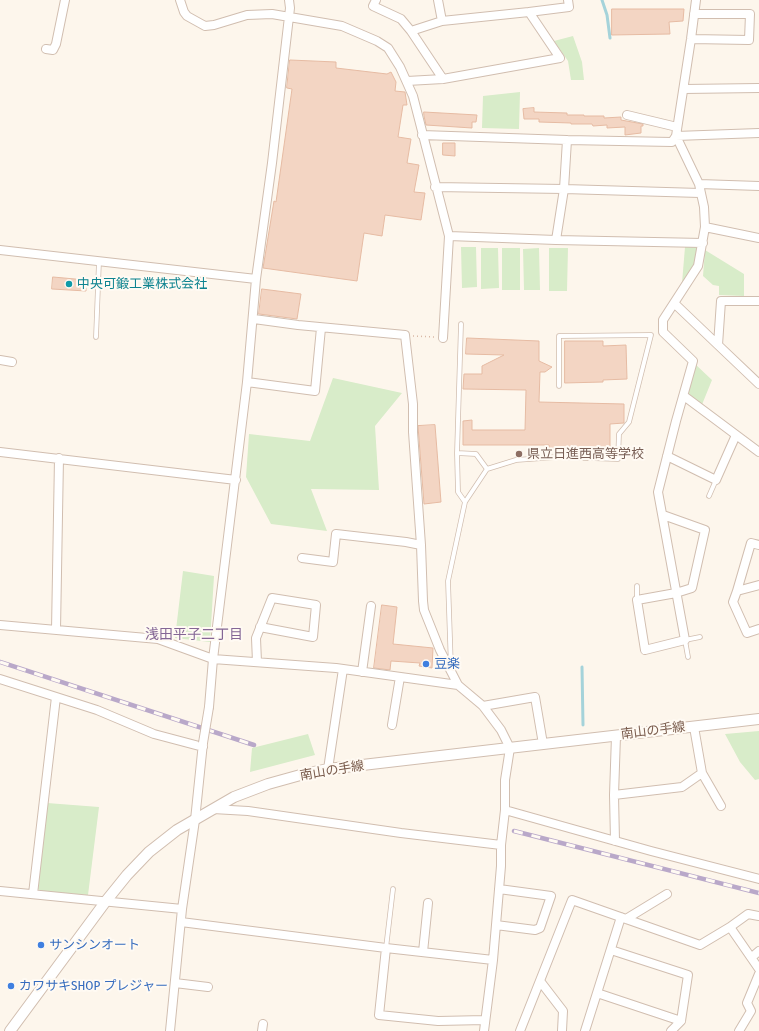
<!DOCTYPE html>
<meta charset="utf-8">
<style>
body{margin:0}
canvas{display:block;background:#fdf6ec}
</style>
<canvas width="759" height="1031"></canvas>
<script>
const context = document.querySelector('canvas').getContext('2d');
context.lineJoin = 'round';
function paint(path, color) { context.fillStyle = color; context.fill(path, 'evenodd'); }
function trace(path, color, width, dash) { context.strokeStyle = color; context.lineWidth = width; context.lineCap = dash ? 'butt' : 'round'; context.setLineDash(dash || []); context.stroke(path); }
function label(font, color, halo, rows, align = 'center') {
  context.font = font + ' "Fira Sans Condensed","Noto Sans JP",sans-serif'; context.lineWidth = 4; context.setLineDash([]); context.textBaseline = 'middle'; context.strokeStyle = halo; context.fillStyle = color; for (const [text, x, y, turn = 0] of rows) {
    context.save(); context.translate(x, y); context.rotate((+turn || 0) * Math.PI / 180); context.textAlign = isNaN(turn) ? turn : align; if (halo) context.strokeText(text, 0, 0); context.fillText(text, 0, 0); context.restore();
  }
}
paint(new Path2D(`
 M573 36 582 62 584 80H571L568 61 554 41Z
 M520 92 519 129 482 128 483 96Z
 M461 247H476L477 287 462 288Z
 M685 247H698L695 264 682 283Z
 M481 248H498L499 288 481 289Z
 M502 248H520V290H502Z
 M539 248 540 290H524L523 249Z
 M549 248H568L567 291H549Z
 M705 250 744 274V296L719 295V286L713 285 703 276Z
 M694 363 712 380 701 407 685 396Z
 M333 378 402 393 375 426 379 490 311 489 327 531 271 524 246 477 249 434 310 441Z
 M183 571 214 576 210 642 175 638Z
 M759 731V779L755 780 740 762 725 734Z
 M308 734 315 755 250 772 252 748Z
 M47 803 99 807 88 895 40 891 37 888Z`), '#d8ecc9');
trace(new Path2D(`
 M602 0 607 15 610 38
 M582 667 583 725`), '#a5d3da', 3);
const building = new Path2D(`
 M612 9H684L683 21 669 22 670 34 612 35Z
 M290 60 336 62V68L387 74 391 72 396 82 395 91 405 92 407 105H403L398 137 411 139 407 163 419 165 414 192 425 193 421 220 385 215 382 236 364 233 357 281 263 268 274 201 276 202 292 89 287 88Z
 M534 108V112L567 113V115H584V116H604V118L621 117V120L643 124V126H641V133L625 135V127L607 128V125L593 126 592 124H571V123L539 122V119H524L523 109Z
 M424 112 477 115 476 122H472V128L426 125 424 116Z
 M443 143H455V156L443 155Z
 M53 277 86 280V291L52 289Z
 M262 289 301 294 297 319 259 314Z
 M467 338 539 341V361L552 367 545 372H540L539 402 624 404V423L610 424V451L549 449V445H463V421L472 420V430H525L526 390 463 389 464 374H482V366L504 355 466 354Z
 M565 341H603V346L626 345 627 379 603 380V382L565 383Z
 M435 425 441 502 424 504 418 426Z
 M382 605 397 607 393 644 433 648 432 668 419 666 420 663 391 661 390 670 374 668Z`);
paint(building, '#f3d5c3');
trace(building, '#e6bba3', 1);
const service = new Path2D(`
 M461 324 457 453 458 492 465 502
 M96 337 99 261
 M457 453 476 454 487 469
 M709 496 716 480
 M637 586V600
 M688 657 685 640 700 637
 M451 668 448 581 465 502 487 469 516 460 557 457 618 459 619 434 629 422 651 335 559 336V386
 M386 948 393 889`);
const minor = new Path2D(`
 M180 0 184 12 187 16 205 26 214 25 247 15 272 14 342 26 377 41 388 48 400 67 413 96 449 236 443 338
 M376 0 373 6 401 19 411 31
 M438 0 442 21
 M529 12 569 7 568 0
 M691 39 749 40 750 14H694
 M46 49 53 50 56 44 65 0
 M407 81 443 79 560 58 529 12 442 21 411 31 443 79
 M684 89 759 88
 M627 115 677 127
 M422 135 567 140 672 142 676 136 759 133
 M699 184 759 186
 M435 187 564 189 700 193
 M705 227 759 238
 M449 236 556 240 703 243
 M556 240 564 189 567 140
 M0 250 256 279
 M759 301H721L718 345 759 384
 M674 303 718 345
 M254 319 298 325 405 335 413 404V432L421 545 423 601 424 610 440 650 458 685 483 706 501 730 510 748 505 780V810L501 845V866L493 960 484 1031
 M0 360 12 362
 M247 382 315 391 321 328
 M684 396 759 452
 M0 452 236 480
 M667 456 716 480 736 435
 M663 515 705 530 692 588 676 593 637 600 645 650 685 640 658 492 676 421 693 361 663 332V320L698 266 705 227 704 207 699 184 676 136 691 39 696 0
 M302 558 333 562 336 534 406 542 421 545
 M759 585 737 591 733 602 747 633 759 629
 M737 591 751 543 759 545
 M0 625 158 639 213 659 336 668 458 685
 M56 630 59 458
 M257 662 256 638 272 598 316 605 313 637 260 627
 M362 672 371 606
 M0 679 97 710 154 734 203 747
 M483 706 535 697 543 744
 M209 707 213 659 247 382 256 279 272 163 290 8 289 0
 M392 725 400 677
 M328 769 343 669
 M702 773 721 806
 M614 795 682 787 702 773 694 727
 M213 809 248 811 401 833 501 845
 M505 810 651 851 759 879
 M615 841 614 795 616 736
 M0 891 182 909
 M33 894 56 697
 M626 919 667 894
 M181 922 386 948 493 960
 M496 925 535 930 540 928 551 896 499 889
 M730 927 748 914 759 916
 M386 948 379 1015 438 1021 485 1020
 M423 952 428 903
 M752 957 759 951
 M540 981 563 1011 562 1031
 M175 983 208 987
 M597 993 681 1021 688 975 611 950
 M170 1031 182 909 195 820 203 743
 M262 1031 263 1024
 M520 1031 572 900 700 945 730 927 759 969
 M585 1031 621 917
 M671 1031 681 1021
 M739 1031 751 1011 747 1003 759 974`);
const tertiary = new Path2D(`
 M10 1031 106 901 127 875 149 852 177 830 234 797 268 784 304 774 328 769 759 719`);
trace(service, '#d1beb0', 5.5);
trace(minor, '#d1beb0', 10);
trace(tertiary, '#d1beb0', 12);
trace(new Path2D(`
 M413 336 435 337`), '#d9b8a5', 1.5, [1, 3]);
trace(service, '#fff', 4);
trace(minor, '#fff', 8);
trace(tertiary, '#fff', 10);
const rail = new Path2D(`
 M0 662 254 745
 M514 831 759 893`);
trace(rail, '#b9a8c9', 4.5);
trace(rail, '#fffaf3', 3, [9]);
const minorBridge = new Path2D(`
 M203 743 209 707`);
trace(minorBridge, '#d1beb0', 10, []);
trace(minorBridge, '#fff', 8);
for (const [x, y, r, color] of [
 [69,284,4,"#0f9aa8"],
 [519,454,4,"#8d6e63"],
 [426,664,4,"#3f7fe0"],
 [41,945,4,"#3f7fe0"],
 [11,986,4,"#3f7fe0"]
]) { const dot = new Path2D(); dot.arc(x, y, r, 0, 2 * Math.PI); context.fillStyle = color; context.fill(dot); trace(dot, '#fffaf3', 1.5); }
label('13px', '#0d838f', '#fffaf3', [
 ["中央可鍛工業株式会社",77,284]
], 'left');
label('13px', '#785e54', '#fffaf3', [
 ["県立日進西高等学校",527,454]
], 'left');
label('13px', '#366cbe', '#fffaf3', [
 ["豆楽",434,664],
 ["サンシンオート",49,945],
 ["カワサキSHOP プレジャー",19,986]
], 'left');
label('13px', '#7a5c4d', '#fffaf3', [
 ["南山の手線",653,731,-7],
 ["南山の手線",332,771,-9]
]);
label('14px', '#846695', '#fffaf3', [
 ["浅田平子二丁目",194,635]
]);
</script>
